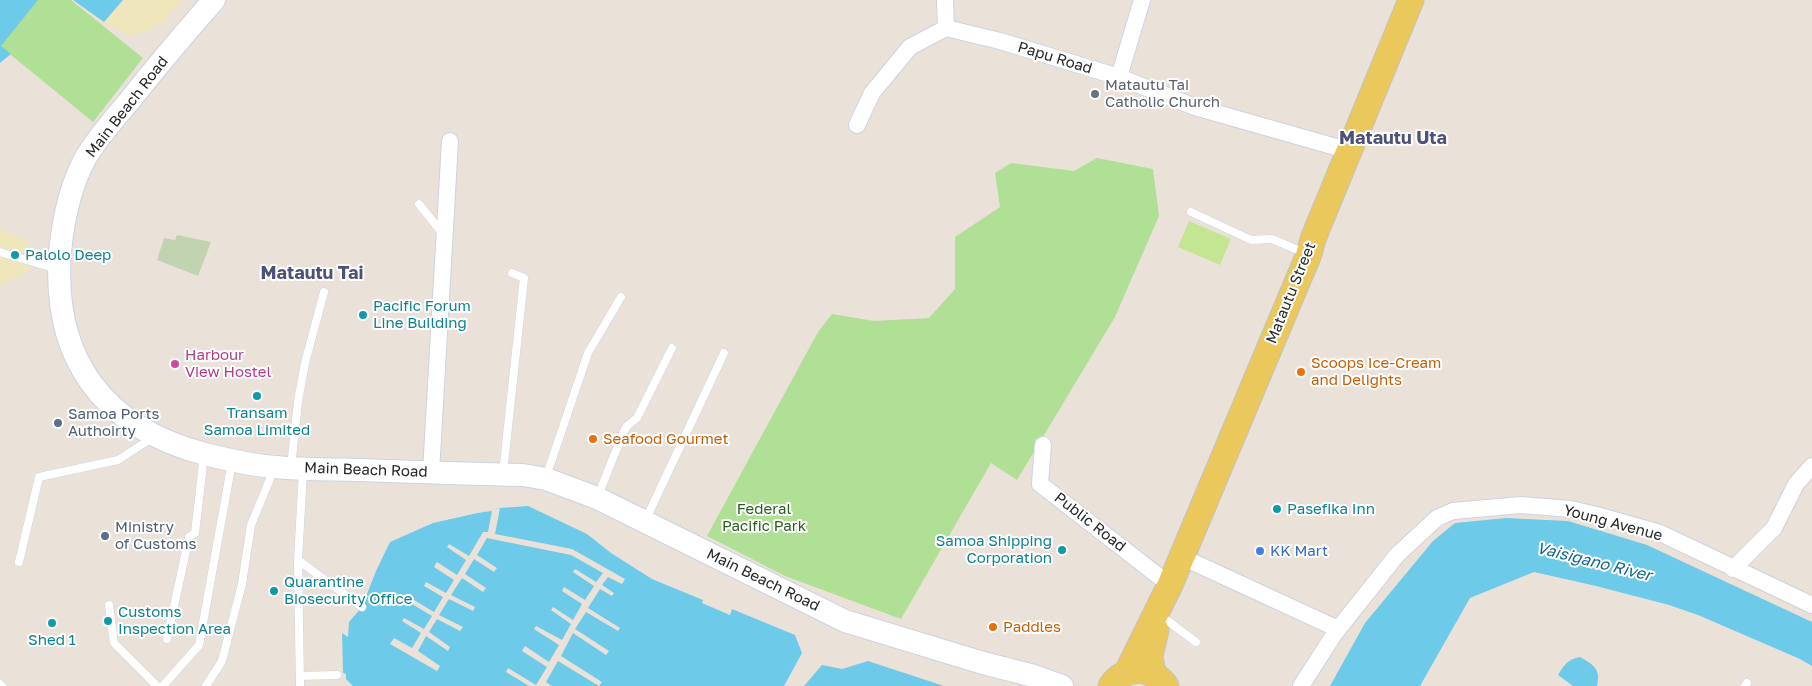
<!DOCTYPE html>
<style>
body{margin:0}
canvas{display:block;background:#eae2d9}
</style>
<canvas width="1812" height="686"></canvas>
<script>
const context = document.querySelector('canvas').getContext('2d');
context.lineJoin = 'round';
function paint(path, color) { context.fillStyle = color; context.fill(path, 'evenodd'); }
function trace(path, color, width, dash) { context.strokeStyle = color; context.lineWidth = width; context.lineCap = dash ? 'butt' : 'round'; context.setLineDash(dash || []); context.stroke(path); }
function label(font, color, halo, rows, align = 'center') {
  context.font = font + ' "Golos Text",sans-serif'; context.lineWidth = 4; context.setLineDash([]); context.textBaseline = 'middle'; context.strokeStyle = halo; context.fillStyle = color; for (const [text, x, y, turn = 0] of rows) {
    context.save(); context.translate(x, y); context.rotate((+turn || 0) * Math.PI / 180); context.textAlign = isNaN(turn) ? turn : align; if (halo) context.strokeText(text, 0, 0); context.fillText(text, 0, 0); context.restore();
  }
}
paint(new Path2D(`
 M37 0H71L143 58 93 122 0 46Z
 M1097 158 1153 169 1159 216 1115 317 1017 480 991 463 901 619 785 576 707 536 818 332 832 314 874 321 929 318 955 289V237L1000 207 995 173 1011 163 1074 171Z`), '#b0df96');
paint(new Path2D(`
 M123 0H182C163 24 160 27 130 36L104 22Z
 M0 229 29 242 31 269 0 286Z`), '#efe6bc');
paint(new Path2D(`
 M177 235 211 242 198 276 157 260 164 238 175 240Z`), '#c2d3b1');
paint(new Path2D(`
 M1189 221 1231 239 1220 265 1178 247Z`), '#c4e692');
paint(new Path2D(`
 M0 0H38L1 46 11 54 0 63Z
 M73 0H123L104 22Z
 M528 506 587 534 611 553 652 579 703 600 702 603 730 615 732 609 795 635 802 653 784 686H353L346 679V674L343 673 342 633 348 637 349 622 362 607 376 571 390 542 433 523 500 508Z
 M1506 518 1568 521 1647 545 1812 622V666L1800 659 1698 615 1669 605 1596 586 1534 572 1470 598 1420 686H1330L1365 623 1433 541 1455 523Z
 M1580 657C1594 665 1601 669 1597 686H1573L1558 675C1564 665 1568 659 1580 657Z
 M868 661 944 686H804L822 665 842 669Z`), '#6ecae9');
paint(new Path2D(`
 M500 508 495 534 572 549 625 579 622 584 608 577 602 585 614 593 612 596 600 589 588 608 620 628 618 631 586 612 575 629 609 651 606 655 573 633 561 656 602 682 599 686 558 661 546 682 552 686H529L506 672 508 668 536 685 547 667 522 651 525 646 549 662 559 645 534 629 536 626 562 640 571 624 551 610 553 607 573 620 582 604 562 591 564 587 585 600 594 586 573 572 575 569 596 582 603 573 571 555 487 538 477 555 497 568 494 572 474 559 465 574 486 588 483 592 462 578 451 595 475 607 473 611 449 599 439 615 463 627 460 631 437 619 429 632 450 647 448 651 426 636 418 651 440 666 437 671 390 644 394 638 412 648 421 633 402 621 404 618 424 629 432 616 412 604 414 600 434 612 443 597 424 586 426 582 446 593 454 580 434 567 437 562 457 575 466 560 447 547 449 544 469 556 483 532H488L492 511 477 513Z`), '#eae2d9');
const service = new Path2D(`
 M419 204 443 234
 M1191 212 1251 240 1272 239 1307 254
 M0 252 57 269
 M291 467 298 401 305 363 324 292
 M503 473 524 278 512 273
 M546 477 588 353 621 297
 M598 496 623 433 627 426 637 418 672 348
 M646 519 724 353
 M298 560 362 607
 M19 562 39 477 118 460 152 438
 M109 605 114 643 157 686
 M1161 616 1196 642
 M167 639 189 537 195 533 204 455
 M300 676 337 675
 M0 684 2 686
 M163 686 199 645 232 462
 M206 686 222 661 242 584 251 525 274 469
 M300 686 298 560 303 471
 M1745 686 1747 683`);
const minor = new Path2D(`
 M945 0 946 28
 M1119 77 1142 0
 M857 125 872 93 910 47 946 28 1000 41 1119 77 1195 107 1350 151
 M1043 445 1040 484 1170 585
 M431 472 450 141
 M1182 557 1338 629
 M1733 569 1774 528 1796 484 1812 466
 M1301 686 1335 633 1397 555 1437 518 1453 511 1521 505 1571 509 1596 515 1660 533 1812 605`);
const secondary = new Path2D(`
 M214 0C185 33 157 66 130 100 115 118 98 137 86 157 71 184 63 221 60 252 52 358 102 427 205 454 225 459 256 466 276 467 304 470 333 469 361 470 415 472 469 474 523 475L546 479 597 498 845 621 983 663 1034 676 1062 686`);
const primary = new Path2D(`
 M1127 672 1170 585 1309 254 1313 239 1411 0
 M1153 674 1150 656 1156 630
 M1111 686C1125 665 1152 666 1166 686`);
trace(service, '#ced2e0', 9);
trace(minor, '#ced2e0', 18);
trace(secondary, '#ced2e0', 24);
trace(primary, '#c3c3c3', 27);
trace(service, '#fff', 8);
trace(minor, '#fff', 16);
trace(secondary, '#fff', 22);
trace(primary, '#ebc85c', 25);
for (const [x, y, r, color] of [
 [1095,94,5,"#6b7280"],
 [15,255,5,"#0f9aa8"],
 [363,315,5,"#0f9aa8"],
 [175,364,5,"#d1479c"],
 [1301,372,5,"#e8710a"],
 [257,396,5,"#0f9aa8"],
 [58,423,5,"#5c6f8a"],
 [593,439,5,"#e8710a"],
 [1277,509,5,"#0f9aa8"],
 [105,536,5,"#5c6f8a"],
 [1062,550,5,"#0f9aa8"],
 [1260,551,5,"#3f7fe0"],
 [274,591,5,"#0f9aa8"],
 [108,621,5,"#0f9aa8"],
 [52,623,5,"#0f9aa8"],
 [993,627,5,"#e8710a"]
]) { const dot = new Path2D(); dot.arc(x, y, r, 0, 2 * Math.PI); context.fillStyle = color; context.fill(dot); trace(dot, '#fff', 2); }
label('15px', '#272727', '#fff', [
 ["Papu Road",1055,58,17],
 ["Main Beach Road",127,107,-52],
 ["Matautu Street",1291,293,-68],
 ["Main Beach Road",366,470,2],
 ["Public Road",1090,522,38],
 ["Young Avenue",1613,523,15],
 ["Main Beach Road",763,580,26]
]);
label('15px', '#5b616d', '#fff', [
 ["Matautu Tai",1105,85],
 ["Catholic Church",1105,102]
], 'left');
label('15px', '#0d838f', '#fff', [
 ["Palolo Deep",25,255],
 ["Pacific Forum",373,306],
 ["Line Building",373,323],
 ["Transam",257,413,"center"],
 ["Samoa Limited",257,430,"center"],
 ["Pasefika Inn",1287,509],
 ["Samoa Shipping",1052,541,"right"],
 ["Corporation",1052,558,"right"],
 ["Quarantine",284,582],
 ["Biosecurity Office",284,599],
 ["Customs",118,612],
 ["Inspection Area",118,629],
 ["Shed 1",52,640,"center"]
], 'left');
label('15px', '#b23c85', '#fff', [
 ["Harbour",185,355],
 ["View Hostel",185,372]
], 'left');
label('15px', '#c56008', '#fff', [
 ["Scoops Ice-Cream",1311,363],
 ["and Delights",1311,380],
 ["Seafood Gourmet",603,439],
 ["Paddles",1003,627]
], 'left');
label('15px', '#4e5e75', '#fff', [
 ["Samoa Ports",68,414],
 ["Authoirty",68,431],
 ["Ministry",115,527],
 ["of Customs",115,544]
], 'left');
label('15px', '#2a601b', '#fff', [
 ["Federal",764,509],
 ["Pacific Park",764,526]
]);
label('15px', '#366cbe', '#fff', [
 ["KK Mart",1270,551]
], 'left');
label('italic 16px', '#116791', '#fff', [
 ["Vaisigano River",1594,562,14]
]);
label('bold 18px', '#4a5276', '#fff', [
 ["Matautu Uta",1393,138],
 ["Matautu Tai",312,273]
]);
</script>
